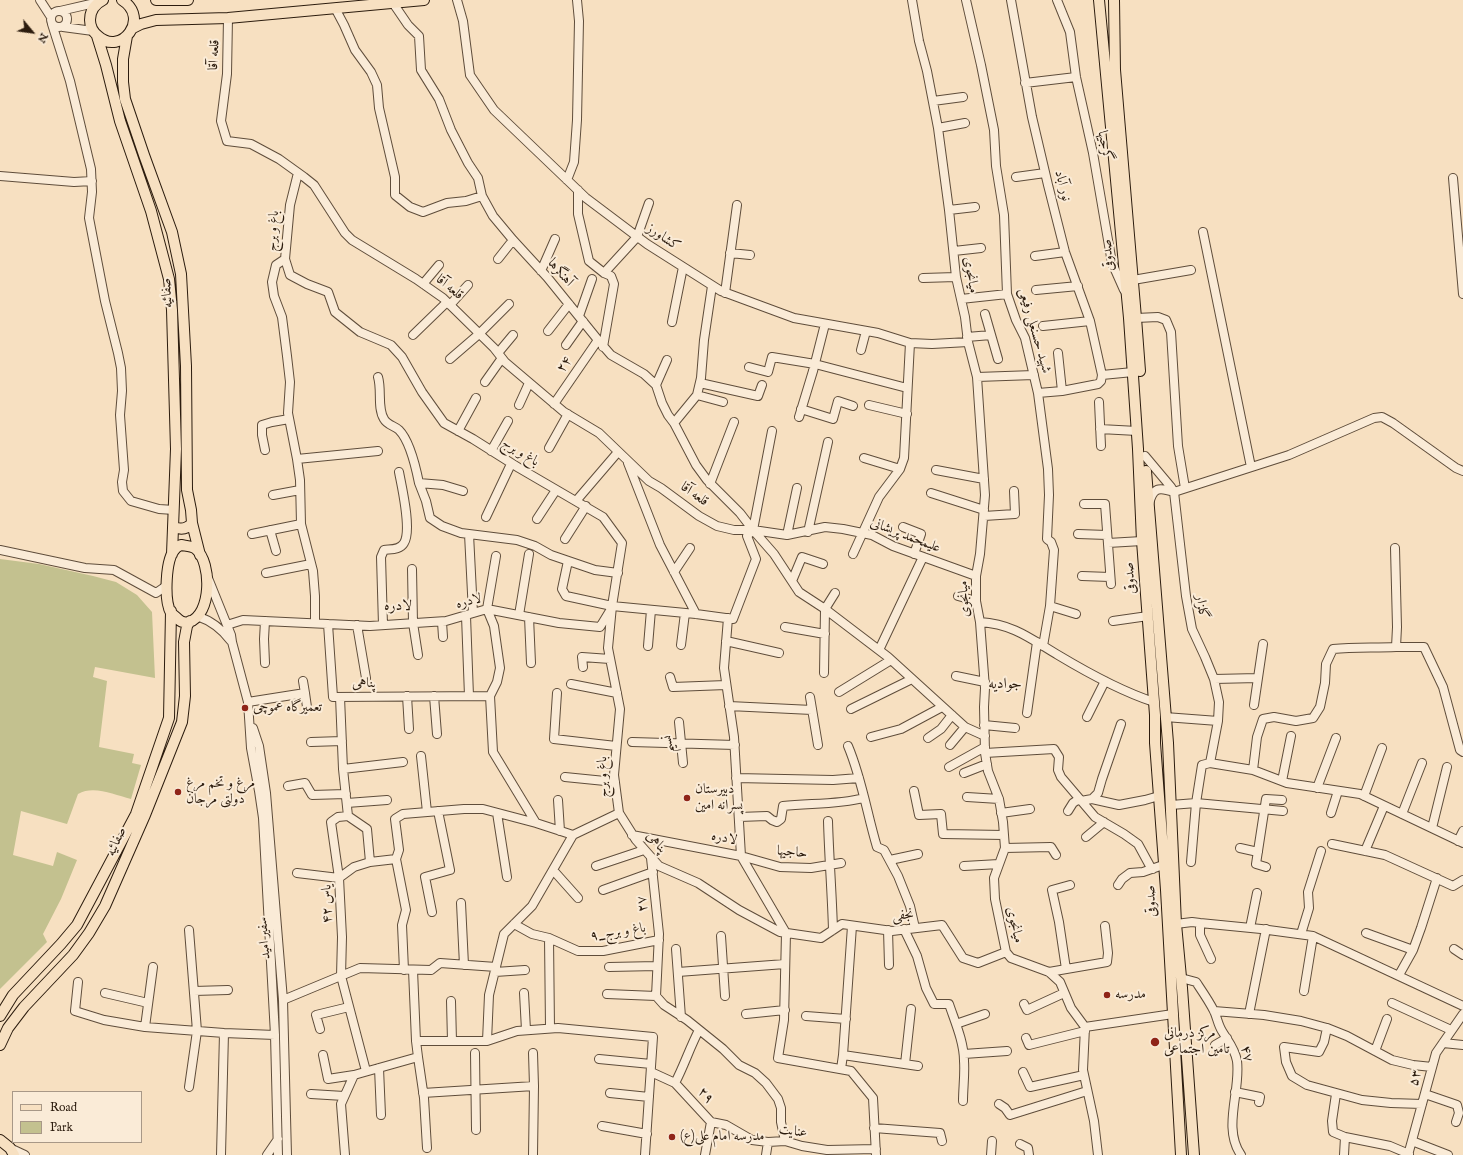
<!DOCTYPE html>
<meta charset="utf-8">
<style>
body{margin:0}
#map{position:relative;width:1463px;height:1155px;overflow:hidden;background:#f7e0c1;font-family:"IM FELL English",serif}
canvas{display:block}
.legend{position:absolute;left:12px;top:1091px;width:130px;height:52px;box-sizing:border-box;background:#faebd7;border:1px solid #a89887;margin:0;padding:5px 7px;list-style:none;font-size:12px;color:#2c1c0e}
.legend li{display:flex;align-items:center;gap:8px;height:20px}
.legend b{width:20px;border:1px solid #a89887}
.north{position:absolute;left:12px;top:12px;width:40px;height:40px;-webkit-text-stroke:3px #faebd7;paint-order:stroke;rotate:119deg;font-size:11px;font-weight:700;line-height:16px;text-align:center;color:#2c1c0e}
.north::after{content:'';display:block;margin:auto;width:14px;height:18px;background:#2c1c0e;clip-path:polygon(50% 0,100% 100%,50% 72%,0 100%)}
</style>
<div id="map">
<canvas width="1463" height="1155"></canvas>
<ul class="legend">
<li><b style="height:5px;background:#f7e0c1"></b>Road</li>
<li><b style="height:11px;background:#c3c18f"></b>Park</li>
</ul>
<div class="north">N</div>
</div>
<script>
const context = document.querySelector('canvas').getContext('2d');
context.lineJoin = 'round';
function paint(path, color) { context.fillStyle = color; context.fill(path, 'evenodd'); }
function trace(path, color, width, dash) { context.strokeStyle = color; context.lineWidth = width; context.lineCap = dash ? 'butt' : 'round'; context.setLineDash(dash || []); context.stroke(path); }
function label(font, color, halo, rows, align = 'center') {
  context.font = font + ' "IM FELL English",Amiri,serif'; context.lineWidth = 4; context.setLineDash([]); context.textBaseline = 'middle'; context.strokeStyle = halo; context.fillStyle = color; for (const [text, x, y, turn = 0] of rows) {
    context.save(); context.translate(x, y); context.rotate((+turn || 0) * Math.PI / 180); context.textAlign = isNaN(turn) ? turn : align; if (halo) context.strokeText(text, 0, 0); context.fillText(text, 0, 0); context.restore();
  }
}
paint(new Path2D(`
 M0 559 39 564 93 576 116 582 137 595 152 612 155 678 95 667 93 677 107 681 99 747 134 754 132 763 141 765 131 799C114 795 94 785 78 794L67 824 21 811 13 855 53 866 57 852 77 860 61 899 43 934 47 942 0 989Z`), '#c3c18f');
const minor = new Path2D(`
 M40 0 51 17
 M457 0 463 21 470 75 494 110 586 198 647 244 721 291 794 318 878 333 910 343 932 344 968 342
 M912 0 919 41 927 71 938 128 949 210 956 277 965 317 968 342 977 377 985 495 980 554 976 576V601L980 622 985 688 984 707 985 753 988 771 999 799 1003 822 1005 848 994 878 995 899 1006 952 1011 958 1049 972 1060 982 1071 1008 1085 1027 1083 1070 1094 1121 1098 1155
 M966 0 981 65 994 130 996 166 1004 215 1007 294 1016 320 1025 338 1038 393 1048 469 1049 495 1047 539 1051 542 1054 550 1050 606 1043 646
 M1011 0 1032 117 1048 185 1065 252 1090 321 1102 375
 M1057 0 1070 32 1076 77 1093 153 1112 263 1124 290
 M393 3 408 25 419 36 421 70 439 99 451 130 468 163 478 178 482 196 493 216 513 240 547 277 598 340 611 355 644 374 656 385 662 403 668 415 674 423 696 465 707 480 740 513 753 530 774 554 799 592 825 609 888 657 965 727 985 736
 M335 8 344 25 355 50 371 72 377 85 379 108 395 177V195L410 207 423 212 447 203 466 201 482 196
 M51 19a8 8 0 1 1 16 0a8 8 0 1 1-16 0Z
 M60 11 99 2
 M228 18 227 74 221 121 227 141 251 144 279 159 304 177 314 185 345 233 352 240 416 279 443 298 494 348 505 362 564 412 599 433 649 481 661 488 699 516 717 526 734 530H753L787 535 825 527 843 529 872 535 893 546 976 576
 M52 24 70 81 91 169 92 192 89 218 105 301 118 353 121 368 122 391 120 415 124 470 122 482 123 491 131 501 159 509 174 510
 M63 27 93 31
 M1025 83 1076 77
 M933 101 963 97
 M938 128 965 123
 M298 173 290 205 285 259 290 275 307 284 328 292 335 312 360 332 391 345 402 357 422 392 444 423 473 439 519 468 603 517 622 543 612 606 608 648 620 709 614 775 619 813
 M0 176 74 182 92 181
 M1016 177 1045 173
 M1453 178 1463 294
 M567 180 574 162 577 120 579 21 577 0
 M578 190V214L589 261 604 273 611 276 614 284 603 347
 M949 210 975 207
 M1203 232 1251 467
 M954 251 981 248
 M730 253 750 255
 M1035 256 1065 252
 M285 259 276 265 272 282 274 296 282 317 287 356 290 382 288 413 297 459 300 480 301 524 313 571 315 596V623
 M498 259 513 240
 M541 271 555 239
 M604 273 637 237 649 203
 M923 278 956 277
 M1133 280 1191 270
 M423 284 439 265
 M1036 290 1078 286
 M725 293 737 205
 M961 299 1007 294
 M450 305 468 285
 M985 314 998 359
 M579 316 592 279
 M1136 318 1158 317 1166 320 1171 332 1178 446 1185 488
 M672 322 683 267
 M1043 326 1090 321
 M548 331 569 304
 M413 335 447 302
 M967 337 991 335
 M566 345 583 321
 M861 350 866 331
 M498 353 513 335
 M1058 353 1062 391
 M450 359 479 334 509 304
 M749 367 768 372 772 357 815 364 907 388
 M378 377C382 390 377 408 384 419 387 425 395 426 399 430 410 441 416 468 419 483
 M977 377 1034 375
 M485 382 502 358
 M700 383 758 396 762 385
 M656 385 667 360
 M1038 393 1062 391 1098 384 1101 381 1102 375 1133 372
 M697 395 723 402
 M1099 402 1101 446
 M554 404 598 340
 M519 405 529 383
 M869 405 907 414
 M801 409 833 419 838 401 853 406
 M799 417 813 371 825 324
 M674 423 697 395 701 378 704 340 712 286
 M1100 429 1137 431
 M458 431 476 398
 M549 448 568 414
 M265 450 262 435V425L272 422 289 419
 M491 451 508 421
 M1145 456 1171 487 1174 492 1186 596 1192 629 1205 657 1214 679 1219 702 1218 721
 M864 458 900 469
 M297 459 378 451
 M628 463 660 545 696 614
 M936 470 984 479
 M710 484 734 422
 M463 491 443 485 419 483 426 501 430 518 442 526 461 533 517 540 535 546 551 555 595 570 618 573
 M931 493 984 510
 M273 495 300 490
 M576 501 618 452
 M1084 504H1105L1111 584
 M1149 504C1153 487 1159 487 1174 492L1289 455 1374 418 1382 417 1393 423 1456 468 1463 471
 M984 516 1015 514 1014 491
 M486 517 511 464
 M537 519 556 490
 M903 527 921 534 914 554
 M270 530 276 551
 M753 530 772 431
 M808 532 828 442
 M252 534 301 524
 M469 534 473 613
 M1078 534 1107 535
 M787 535 797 488
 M565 539 586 506
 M1108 543 1142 541
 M0 550 85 568 114 570 156 593 166 586
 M853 554 879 497 900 469 904 458 910 343
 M568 561 562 589 566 596 612 606 696 614 733 619 756 559 747 536 753 530
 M412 569 413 623 418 655
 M674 572 690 548
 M266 573 311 564
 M1082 576 1110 577
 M208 578 231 635 232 642 248 702 251 748 259 791 263 818 275 1035 278 1155
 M792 581 802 557 823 564
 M958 596 976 601
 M1050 606 1076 614
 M519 615 529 554
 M197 616C212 621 222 629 231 641
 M466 616 469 696
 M529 617 531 663
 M265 621 264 639 265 663
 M1113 621 1148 616
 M442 622 443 637
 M980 622C1013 624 1031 639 1058 655 1088 673 1120 691 1154 702
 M328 624 333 697 490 696 493 752 536 823 573 835 619 813 636 840 659 866 698 883 739 910 780 932 821 938 842 924 892 931 942 925 963 958 978 963 1006 952
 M227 625 243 620 370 626 446 621 487 609 559 623 600 627 611 609
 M357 625 366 678
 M383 625 381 557 384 550C391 549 400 550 404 543 412 530 402 488 399 472
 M785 627 825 634
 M726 641 779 653
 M681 645 685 613
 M648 646 651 610
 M1396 647H1424L1443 687 1460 750 1463 752
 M879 650 923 557
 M583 667 582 657 610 659
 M824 673 825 609 835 593
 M956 676 985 682
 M670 677 673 687 726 685
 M1214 679 1258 678
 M303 681 305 693
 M571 684 617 693
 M839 692 891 660
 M557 693 554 739 616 746
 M407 696 409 729
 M434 696 437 734
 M490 696 497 682 500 668 494 626 487 609 496 556
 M340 697 343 769 348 816 367 829 370 862 354 867 339 878 342 937 341 976 366 1071
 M810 697 818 745
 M248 702 305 693 307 707
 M1254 705 1263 644
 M729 706 812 710
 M851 709 912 679
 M1027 713 1037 642
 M1087 717 1105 681
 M1165 717 1218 721 1210 763 1253 770 1287 783 1360 794 1463 843
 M679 722 683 763
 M984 725 1015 728
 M253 728 259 746 266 793 283 1000 287 1155
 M871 737 901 729 942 707
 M928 738 941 729 952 715
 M311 742 342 741
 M632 742 735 745
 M950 745 965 727
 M848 746C862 779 867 814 877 847L884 850 898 876 910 906 915 928
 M985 753 1054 749 1059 757 1058 770 1061 777 1095 817 1124 834 1138 844 1150 866 1153 869
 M421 756 427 812
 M949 767 985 747
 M343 769 403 762
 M1253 770 1257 737 1263 719 1274 717 1296 721 1313 718 1320 707 1325 683 1326 664 1333 649C1354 647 1375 648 1396 647L1397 627 1395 548
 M964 773 987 764
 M565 777 615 782
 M736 778 833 780 859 778
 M1282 781 1291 736
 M288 786 305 783 312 795 346 794
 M1317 788 1336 738
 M914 791 919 815 941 814 943 834 1004 835
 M1364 796 1382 748
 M967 797 999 799
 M1092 799 1119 805 1145 800 1159 796
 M558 800 560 831
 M1081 801 1092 799 1098 793 1102 779 1121 724
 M347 803 387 800
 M1171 805 1196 803 1283 811
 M1068 811 1073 803 1079 799
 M497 813 507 877
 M1001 813 1030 809
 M1331 813 1338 791
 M1402 814 1422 763
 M739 817 767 816 772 820 777 822 781 819 783 806C810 803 837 805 864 798
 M828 821C829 857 832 894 833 930
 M1432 828 1447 767
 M573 835 532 906 504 934 489 995 487 1041 517 1031 558 1028 653 1037 645 1155
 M632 835 741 856 734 737 724 668 728 618
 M1086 837 1104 822
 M1458 841 1463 831
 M1332 844 1385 855 1453 886 1463 880
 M1005 848 1051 847 1056 855
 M1240 848 1258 852
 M1365 851 1384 806
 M741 856 780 867 811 868 841 863
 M741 856 786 933
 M651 858 659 934 656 996
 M396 859 406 910 402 925 404 970
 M890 860 918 854
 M370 862 396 859 399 850 395 819 403 814 464 809H483L536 823
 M1191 862 1196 803 1202 765 1210 763
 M596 866 644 850
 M964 866 999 864
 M1266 867 1256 864 1266 799 1282 800
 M553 870 578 898
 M297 873 339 878 331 822 338 817 348 816
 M1118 885 1122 879 1130 873 1143 872 1163 865
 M603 890 653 872
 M461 903 464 965
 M432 912 425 877 450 870 438 811
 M1200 923V935L1211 959
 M514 924 532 934 549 938 578 951H603L659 940
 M1176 924 1192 922 1200 923 1261 929 1313 936 1463 1006
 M1250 928 1257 893
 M904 929 917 956 926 988 934 1004H949C955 1022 964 1042 964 1061 965 1074 963 1088 963 1101
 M189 930 197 1031 189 1087
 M888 930 889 965
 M786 933 784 1020 778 1058 851 1071 873 1098 876 1155
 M1366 933 1413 950
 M1301 934 1309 908 1308 892 1321 851
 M721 936 725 996
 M549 938 550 1028
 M676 949 681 1017
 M1454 949 1463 955
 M609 967 657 966
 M1066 969 1059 922 1052 890 1070 885
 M413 970 416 1041
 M495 972 525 970
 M678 972 785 964
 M1049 972 1107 962 1108 953 1105 926
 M1399 975 1413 950 1421 928 1437 878
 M1181 978 1196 982C1202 991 1209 1001 1214 1011 1217 1017 1218 1025 1222 1031 1228 1041 1235 1049 1237 1061 1241 1091 1222 1128 1241 1155
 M78 982 75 1011 104 1020 145 1027 224 1033 275 1035
 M194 991 228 990
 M1304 991 1313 936
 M105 993 148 1003
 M524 993 526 1030
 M607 994 656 996 664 1005 687 1020 723 1049 739 1065 755 1073 766 1083 778 1099 781 1108V1122L785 1141
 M283 1000 360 968 431 970 440 963 496 967
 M451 1001 452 1041
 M1392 1003 1451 1030
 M1024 1004 1027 1010 1064 993
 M1214 1011 1264 1015 1301 1021 1327 1028 1347 1036 1392 1060 1413 1065 1432 1067
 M746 1014 785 1010
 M1249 1014 1266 929
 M806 1016 846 1019
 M956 1024 985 1014
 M145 1027 153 967
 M1085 1027 1173 1014
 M1327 1028 1324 1042 1319 1052 1284 1047 1286 1062 1292 1076 1307 1085 1362 1100 1391 1103 1422 1104
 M320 1029 316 1015 349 1007
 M1026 1038 1029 1045 1085 1031
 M1443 1043 1463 1045
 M1215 1045 1227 1038
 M1375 1051 1387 1019
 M475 1053 476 1130
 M533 1053 534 1086
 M964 1054 1007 1051
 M323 1055 328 1079 354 1075
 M843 1055 918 1066
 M418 1057 424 1098 427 1148
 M599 1059 651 1064
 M905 1064 911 1009
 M379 1068 381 1115
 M841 1069 843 1055 852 926
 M651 1072 675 1083 711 1122 705 1155
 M1023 1072 1030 1087 1084 1075
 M675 1083C684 1066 690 1047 699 1030
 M1235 1092 1260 1097 1259 1102
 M423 1093 534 1086 533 1155
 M610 1093 649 1097
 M311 1094 344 1096
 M1336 1094 1332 1121 1333 1132 1345 1137 1390 1146 1409 1154
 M1425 1094 1457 1105 1459 1113 1456 1122
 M999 1104 1005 1108 1010 1115 1087 1091
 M711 1122 726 1125 752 1140 768 1142 785 1141 802 1146 827 1150 876 1149
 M602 1126 647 1134
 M874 1128 940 1133 942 1141
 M1412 1141 1448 1155
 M1020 1144 1028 1148 1029 1155
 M10 1148 25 1155
 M221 1155 224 1033
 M267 1155 278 1139
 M345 1155 341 1104 354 1075 418 1057 416 1041H487
 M766 1155 768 1142
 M991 1155 992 1141
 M1344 1155 1345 1137
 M1408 1155 1436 1053 1463 1014`);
const major = new Path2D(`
 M103 0C95 4 90 11 90 20 90 26 93 32 98 36 121 57 151 18 122 0
 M156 0H188
 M1099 0 1129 318 1138 449 1142 541 1155 715V743L1166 890 1181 1155
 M1114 0 1115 70 1136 318 1140 371
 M133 28 141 24 156 20 228 18 424 0
 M97 36 106 65 120 121 151 211 169 279 172 310 176 449 172 554
 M127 36 123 59V82L125 99 144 155 172 232 181 274 186 366 187 490 191 510 192 523 200 555
 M1146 471 1168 743 1176 924 1182 988 1194 1155
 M174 527C181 530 187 529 192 523
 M181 545C186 546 192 546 196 549 212 563 212 615 189 622 185 623 181 622 178 619 176 617 173 615 171 613 164 601 165 558 176 548 177 547 179 546 181 545Z
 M0 1016 13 995 61 944 77 925 136 814 169 718 171 611
 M0 1045 8 1028 24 1007 73 955 89 933 105 906 145 815 182 722 185 696 184 642 187 626 190 621
 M0 1140 10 1148 14 1155`);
trace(minor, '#5f4d3b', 10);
trace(major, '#2c1c0e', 12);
trace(minor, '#faebd7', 8);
trace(major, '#f7e0c1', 10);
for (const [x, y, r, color] of [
 [245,708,4,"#8f2418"],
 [178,792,4,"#8f2418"],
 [687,798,4,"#8f2418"],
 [1107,995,4,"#8f2418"],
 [1155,1042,5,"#8f2418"],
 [672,1137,4,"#8f2418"]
]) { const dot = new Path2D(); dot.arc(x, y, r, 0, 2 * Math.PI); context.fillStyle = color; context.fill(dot); trace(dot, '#faebd7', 1.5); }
label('14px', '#2c1c0e', '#faebd7', [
 ["قلعه آقا",215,55,-87],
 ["گرجیها",1104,146,79],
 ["نور آباد",1062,186,75],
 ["باغ و برج",274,231,-86],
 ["کشاورز",663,238,34],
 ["صدوقی",1109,255,-95],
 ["آهنگرها",560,273,49],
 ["میانجوی",970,275,81],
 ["قلعه آقا",449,288,39],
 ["صفائیه",168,293,-94],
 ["شهید حسنعلی رفیعی",1034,331,74],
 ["۲۴",565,365,-55],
 ["باغ و برج",520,453,31],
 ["قلعه آقا",694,495,35],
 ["علیمحمد پریشانی",905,536,21],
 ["صدوقی",1131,578,-95],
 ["میانجوی",965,599,-93],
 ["لادره",469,602,-14],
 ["گلزار",1201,607,81],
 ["پناهی",364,684],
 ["نسیم",669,744,-95],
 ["باغ و برج",604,777,-92],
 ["لادره",724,839,11],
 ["صفائیه",117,842,-66],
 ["پناهی",656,843,48],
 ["حاجیها",792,853,5],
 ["صدوقی",1152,901,-93],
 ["یاس ۴۲",328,904,-91],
 ["۲۷",643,904,-96],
 ["نجفی",903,916,-4],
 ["میانجوی",1014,925,77],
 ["۹_باغ و برج",618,933,-9],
 ["سفیر امید",265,938,-95],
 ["۴۷",1246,1054,78],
 ["۵۳",1416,1078,-75],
 ["۲۹",705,1096,48],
 ["عنایت",793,1132,8]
]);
label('14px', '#2c1c0e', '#faebd7', [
 ["تعمیرگاه عموچی",253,708],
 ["مرغ و تخم مرغ",186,784],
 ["دولتی مرجان",186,800],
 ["دبیرستان",695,790],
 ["پسرانه امین",695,806],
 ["مدرسه",1115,995],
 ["مرکز درمانی",1164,1034],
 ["تامین اجتماعی",1164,1050],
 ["مدرسه امام علی(ع)",680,1137]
], 'left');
label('15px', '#2c1c0e', '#faebd7', [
 ["لادره",398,607],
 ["جوادیه",1005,685]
]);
</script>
